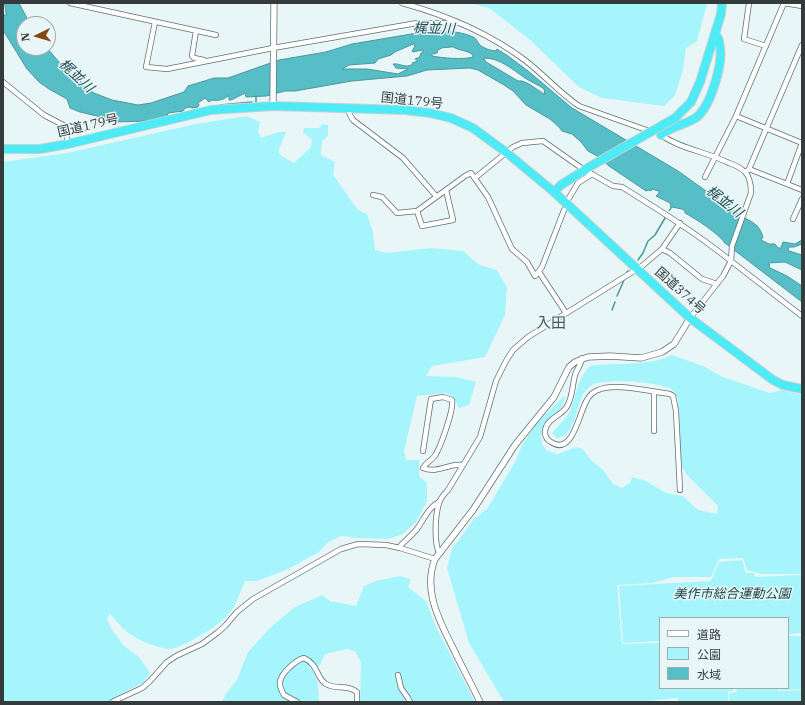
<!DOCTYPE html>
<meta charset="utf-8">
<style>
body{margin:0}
#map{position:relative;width:805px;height:705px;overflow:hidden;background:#e8f6f7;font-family:"IBM Plex Serif","Noto Sans JP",serif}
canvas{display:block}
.frame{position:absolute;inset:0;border:4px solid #353b3b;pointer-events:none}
.legend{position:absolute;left:659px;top:617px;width:130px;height:72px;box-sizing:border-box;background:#e8f6f7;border:1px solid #a0abac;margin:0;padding:5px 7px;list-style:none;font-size:12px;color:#353b3b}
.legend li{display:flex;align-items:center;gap:8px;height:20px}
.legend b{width:20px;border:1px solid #a0abac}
.north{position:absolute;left:16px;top:16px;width:40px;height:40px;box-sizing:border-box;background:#e8f6f7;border:1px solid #a0abac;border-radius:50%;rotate:265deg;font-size:11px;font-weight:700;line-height:16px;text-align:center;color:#353b3b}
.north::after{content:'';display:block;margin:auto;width:14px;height:18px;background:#864511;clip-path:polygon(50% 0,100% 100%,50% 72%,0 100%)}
</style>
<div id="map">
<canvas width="805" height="705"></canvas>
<div class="frame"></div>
<ul class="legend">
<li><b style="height:5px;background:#fff"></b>道路</li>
<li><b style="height:11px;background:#a7f5fc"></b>公園</li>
<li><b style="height:11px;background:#56bec6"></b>水域</li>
</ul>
<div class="north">N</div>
</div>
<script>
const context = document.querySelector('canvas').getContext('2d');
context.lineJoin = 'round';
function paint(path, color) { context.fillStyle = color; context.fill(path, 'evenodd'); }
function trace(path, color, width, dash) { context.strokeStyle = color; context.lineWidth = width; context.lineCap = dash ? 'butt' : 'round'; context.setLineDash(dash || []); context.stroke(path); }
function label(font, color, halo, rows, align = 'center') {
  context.font = font + ' "IBM Plex Serif","Noto Sans JP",serif'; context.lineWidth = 3; context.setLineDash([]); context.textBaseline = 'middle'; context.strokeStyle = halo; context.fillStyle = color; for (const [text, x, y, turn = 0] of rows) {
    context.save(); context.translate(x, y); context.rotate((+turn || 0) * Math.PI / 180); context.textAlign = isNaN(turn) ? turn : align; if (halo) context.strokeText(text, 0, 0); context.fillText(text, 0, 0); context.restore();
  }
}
paint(new Path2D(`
 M469 3H707V4L697 41 686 48 683 70 675 95 664 106 602 98 579 87 529 39 489 8Z
 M247 116 260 122 258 131 261 138 279 132H286L278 152 283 157 294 163 311 147 312 139 303 133 304 128H319L322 124 328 125V135L322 142 321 155 335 162 333 175 358 210 367 214 373 232 375 250 386 253 431 248 463 251 479 265 497 270 507 288 505 315 485 357 432 366 426 376 456 377 476 382 469 405 459 408 454 397 445 393 417 396 404 451 406 460H419V476L427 483V501L416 522 403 534 388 539 358 538 341 536 327 543 319 552 288 569 257 581H245C240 593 235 609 225 618 216 627 181 649 169 649 156 648 138 640 127 632 121 627 116 620 110 614L107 619 112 630 124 646 139 657 150 673 144 682 106 702H3V162L67 153 196 124Z
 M672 355 703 366 723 377 770 393 781 390 802 395V574H762L747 570 743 558 719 559 711 577H673L652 583 617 585 622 644 660 643V688H733V691L728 692V702H678V698L638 702H504L469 643 447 568 452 549 474 519 487 509 515 462 522 445 537 423 564 396 565 398 562 407 544 424 541 435 542 444 547 451 558 454 576 447 583 449 590 459 604 471 613 484 622 488 631 482 632 477 646 481 666 493 683 496 698 510 717 514 718 506 687 475 681 465 678 399C676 396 674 391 671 389 658 382 601 377 589 387 579 395 578 412 573 423 571 427 568 432 565 436L557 438 552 433C558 425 566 420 570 411 578 392 575 383 590 366 617 362 647 367 672 355Z
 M742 560 746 573H754L755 577 802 575V633L788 634V618H660V641L623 643 619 586 711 581 719 562Z
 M400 576 411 579 408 587 426 601 436 627 475 702H360L361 662 355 651 347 649 325 654 320 665 313 671 318 684 319 702H222L226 694 237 680 248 652 272 626 295 607 322 595 330 601 356 606 364 586 376 581Z
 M788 636H802V689L780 690 779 688H788Z
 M736 688H777L779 691 802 690V702H729V693L737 692Z`), '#a7f5fc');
const water = new Path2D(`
 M5 3H19L30 24H24V48H47L65 69 85 85 88 89 94 93 112 100 138 105 151 103 184 92 188 86 214 78H228L279 60 326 52 352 44 429 31 431 30 432 31C446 31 460 31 473 37 477 39 477 41 479 44 484 49 490 50 496 51L497 49 508 56 528 71 572 108 678 171 741 216C751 222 759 223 763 237L761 240 769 244H775L778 248H781L783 242 795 244 802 240V244L794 247H789L788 249 789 251 802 255V270L785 262 768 263 770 265 769 266 770 268 787 276 802 286V302L725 243C718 233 696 219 685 213V211L682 209 672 207 669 211 671 207 670 203 656 196 659 193V191L652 189 651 191 649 190 646 191 609 166 599 157 588 151 581 142 572 134 562 131 559 127 550 119 526 105 513 91 504 85 478 70 470 68 427 70 407 76 352 81 295 91H285L266 96 246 97 245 93 231 100H229V96H228C224 100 217 101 212 100L209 102 205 98 198 103 199 105 198 107 192 108 190 107 185 108 183 111 168 113 167 116 147 121 116 122 97 116 80 112 70 108 67 99 49 89 39 82 27 69 3 30V15H6ZM414 44 415 46 412 51 413 52 422 50 424 51 421 53 419 58H417L415 59 418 61 412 63 413 64C405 69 401 63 393 64L396 68 408 69 398 74 367 69H342L349 65 375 63 378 59 391 55 395 52ZM453 47C460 51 467 50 473 55V57C463 60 443 58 432 56V54L437 53 438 50 442 48ZM484 58C500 58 512 69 525 78 531 82 539 85 544 89L545 94H544L529 84 522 81H518L486 62Z`);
paint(water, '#56bec6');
trace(water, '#4c979c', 1);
trace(new Path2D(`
 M256 96V102
 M220 105 252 102
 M638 260 643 253 648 241 655 235 665 218
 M627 272 628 271
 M617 296 624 280
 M612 310 615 302`), '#4c979c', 1.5);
const minor = new Path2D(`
 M70 3 216 35
 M402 3C446 15 489 33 526 61 544 75 560 93 579 106L652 132
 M749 3 744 39 766 46
 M784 3 802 6
 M155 22 146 67 167 69 273 48 417 23H458
 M196 31 192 56 194 58 204 60
 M3 82 44 115 65 126 68 144
 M348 109 350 115 353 120 403 158 436 196
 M736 116 802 143
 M749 169 802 190
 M746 172 749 169 802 45
 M590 173 613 186 622 187C659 210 696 233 731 261L732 246 751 193C751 186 750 177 745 172 741 168 735 165 729 163 707 152 681 149 661 135
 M705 177 736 116 784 3
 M475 178 513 147 522 143 543 141 580 167
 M787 184 802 143
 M373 195 382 197 397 213 417 211 465 176 471 173 488 197 512 249 527 262 535 276 542 267 564 210
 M569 198 578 183 592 174
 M417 211 422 226 453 220 446 190
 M793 219 802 199
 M662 249 670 253 702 279 717 284
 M539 272 566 313
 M690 318 723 276 731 261 802 316
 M582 358C581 365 577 369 575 375 572 386 573 398 566 408 560 416 545 420 545 432 545 436 547 440 551 442 573 457 579 412 587 400 589 396 593 392 598 390 615 382 651 392 670 394L673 396 676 411 680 490
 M654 392V431
 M423 451 431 399 443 397 452 400C454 410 441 445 436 454 433 460 426 462 423 468 437 474 450 463 462 465
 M400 548 401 545C406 540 412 535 417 529 424 519 428 508 439 502
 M439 553C434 541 435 516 439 503 441 497 444 494 448 490L480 437 496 381 506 361 513 350 528 337 642 266 662 249 680 223
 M398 675 401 688 408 698 410 702
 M112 702 142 688 150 681 167 662 176 656 202 644 217 633 225 626 237 612 253 599 341 549 358 544 386 545 400 548 435 559
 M297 702 284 695C282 691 279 687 280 682 281 673 296 660 304 658 319 665 316 678 326 684 336 690 348 684 357 692V702`);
const tertiary = new Path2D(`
 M273 106 274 3
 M480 702C472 685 463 669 455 652 441 624 422 591 435 559L473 510 515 445 554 397 569 367 575 362 588 357 610 356 641 358 662 352 674 344 690 318`);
const trunk = new Path2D(`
 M675 118 691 102 700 82 721 14 722 3
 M661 135C671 126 686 125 697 117 711 105 725 60 719 42 719 39 717 36 715 34
 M3 149H40L68 144 211 110 273 106 405 110 430 113 451 118 473 128 507 153 554 192 690 318 773 380 783 385 802 389
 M554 192 561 185 591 166`);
trace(minor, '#636f70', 6);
trace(tertiary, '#636f70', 7);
trace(trunk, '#cfd0d0', 10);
trace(minor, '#fff', 4.5);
trace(tertiary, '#fff', 5.5);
trace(trunk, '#4cebf6', 8);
const trunkBridge = new Path2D(`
 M591 166 675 118`);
trace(trunkBridge, '#cfd0d0', 10, []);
trace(trunkBridge, '#4cebf6', 8);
label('13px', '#353b3b', '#e8f6f7', [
 ["国道179号",412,101,6],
 ["国道179号",88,126,-13],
 ["国道374号",680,291,42]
]);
label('italic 13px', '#19484b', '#e8f6f7', [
 ["美作市総合運動公園",732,594]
]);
label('italic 14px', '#204e52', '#e8f6f7', [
 ["梶並川",434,29,2],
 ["梶並川",76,76,43],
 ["梶並川",724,202,38]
]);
label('15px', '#4a5556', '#e8f6f7', [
 ["入田",551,324]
]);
</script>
